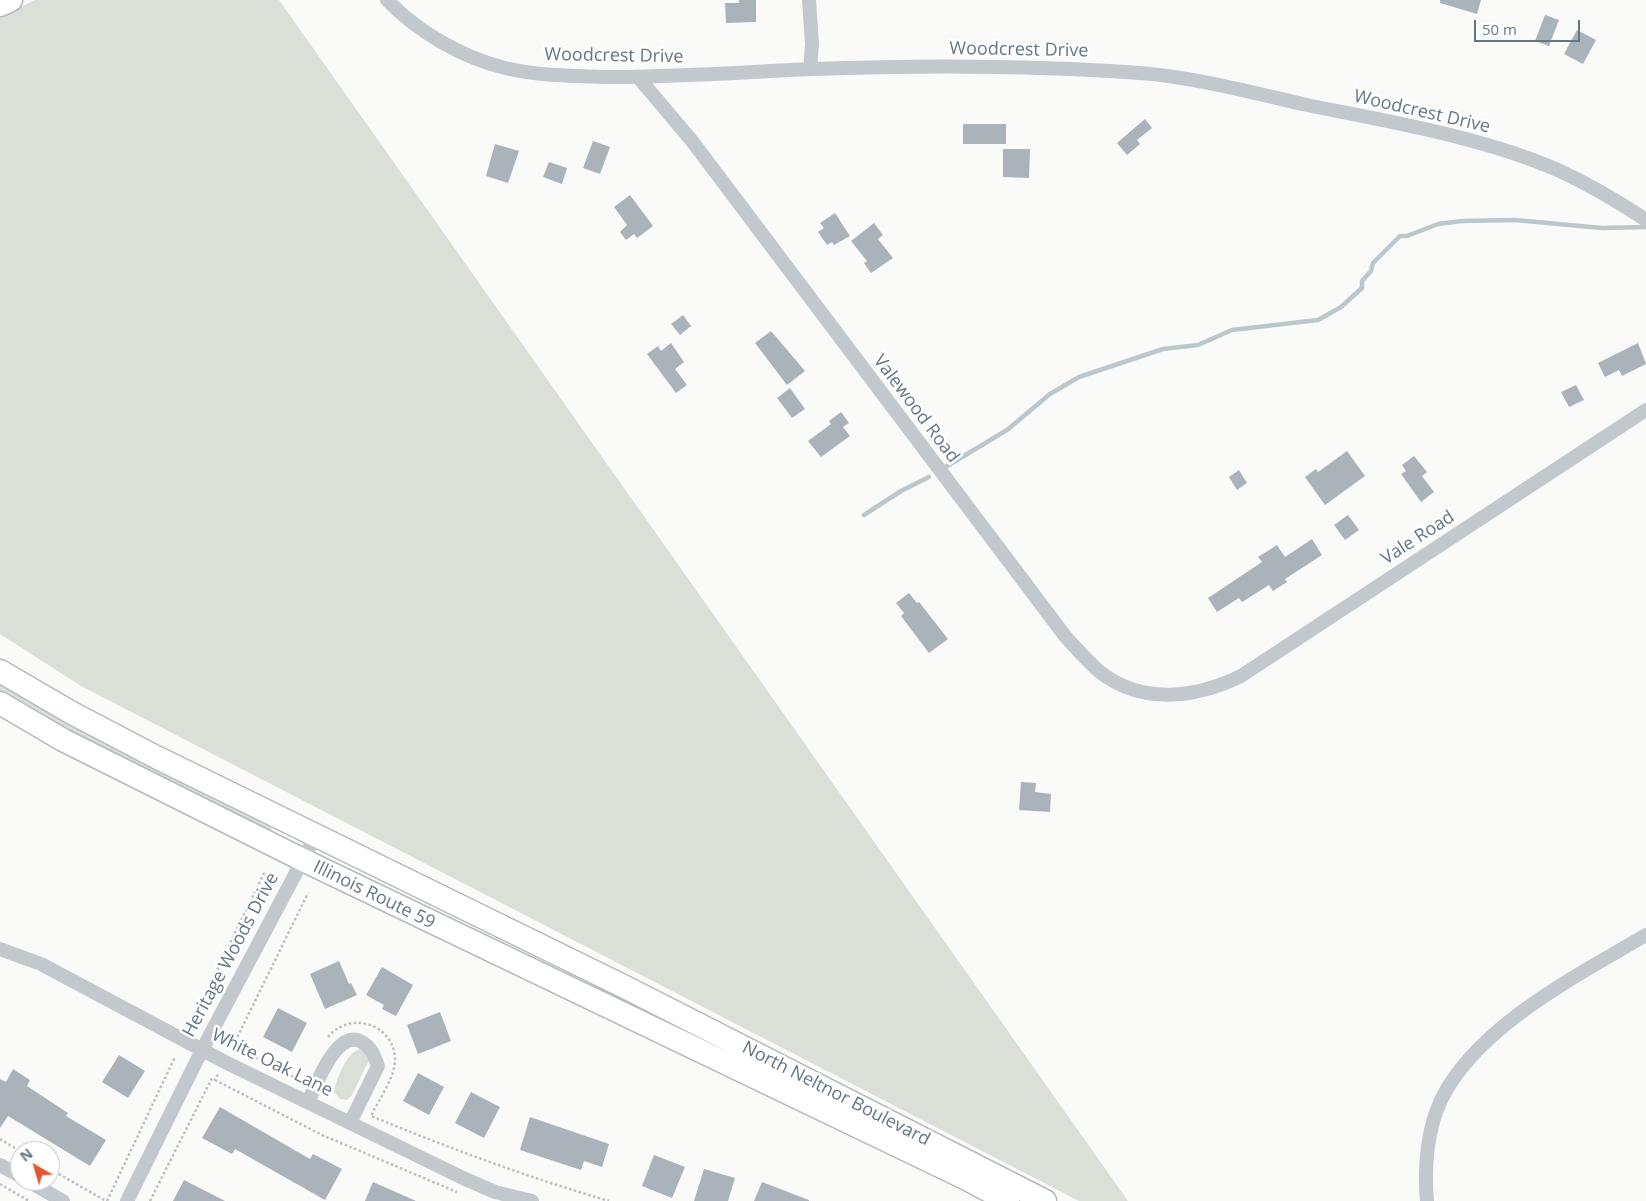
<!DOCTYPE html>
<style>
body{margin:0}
#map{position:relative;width:1646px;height:1201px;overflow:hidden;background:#fafaf8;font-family:"Open Sans",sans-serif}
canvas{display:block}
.north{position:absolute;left:10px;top:1141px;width:50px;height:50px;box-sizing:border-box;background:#fff;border:1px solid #c1c8cd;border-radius:50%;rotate:322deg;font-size:14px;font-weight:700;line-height:20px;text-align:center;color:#657683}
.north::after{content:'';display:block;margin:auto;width:18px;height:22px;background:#e4572e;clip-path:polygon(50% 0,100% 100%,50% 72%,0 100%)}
.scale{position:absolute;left:1474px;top:20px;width:106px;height:22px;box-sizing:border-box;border:2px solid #657683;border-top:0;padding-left:6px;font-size:15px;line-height:18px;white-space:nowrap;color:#657683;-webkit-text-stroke:4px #fff;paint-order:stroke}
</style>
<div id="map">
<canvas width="1646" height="1201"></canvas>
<div class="north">N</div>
<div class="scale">50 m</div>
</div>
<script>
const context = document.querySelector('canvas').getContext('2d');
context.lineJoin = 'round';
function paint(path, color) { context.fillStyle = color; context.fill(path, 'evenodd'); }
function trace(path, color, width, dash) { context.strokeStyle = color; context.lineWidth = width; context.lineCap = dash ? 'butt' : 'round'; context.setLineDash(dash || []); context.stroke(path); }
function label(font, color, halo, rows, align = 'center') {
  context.font = font + ' "Open Sans",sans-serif'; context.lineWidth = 5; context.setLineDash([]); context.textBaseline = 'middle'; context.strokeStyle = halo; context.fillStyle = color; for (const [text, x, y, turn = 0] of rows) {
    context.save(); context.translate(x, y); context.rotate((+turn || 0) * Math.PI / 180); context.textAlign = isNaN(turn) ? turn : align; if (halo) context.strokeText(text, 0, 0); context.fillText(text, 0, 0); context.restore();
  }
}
paint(new Path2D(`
 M35 0H279L1128 1201H1079L81 686 0 634V17Z
 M0 682 270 825 272 830 270 832 96 746 0 692Z
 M360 1049 364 1050 370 1058 352 1095 347 1100 340 1099 334 1092C336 1079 347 1052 360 1049Z`), '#dadfd7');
trace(new Path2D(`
 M944 468 1007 430 1050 394 1079 377 1163 349 1198 345 1232 330 1318 320 1341 307 1362 288V281L1371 271 1373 263 1400 236H1407L1438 224 1462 221 1515 220 1602 228 1646 227
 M864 515 901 491 929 477`), '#bbc7cb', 4.5);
paint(new Path2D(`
 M739 0H756V22L726 23 725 3H739Z
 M1440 0H1481L1477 14 1440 3Z
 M1545 15 1559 20 1549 46 1535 41Z
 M1577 30 1596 40 1583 64 1564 54Z
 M1145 119 1152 128 1137 140 1140 144 1127 155 1117 143Z
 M963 124H1006V144H963Z
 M593 141 610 147 600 174 583 168Z
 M495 144 519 151 508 183 486 176Z
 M1003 149H1030L1029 178 1003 177Z
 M549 162 567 168 562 184 543 177Z
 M630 195 653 226 637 238 634 234 626 240 620 232 627 225 614 207Z
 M835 213 850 236 834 245 832 242 827 245 818 232 824 228 820 223Z
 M874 223 883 235 878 239 893 258 871 273 864 263 867 261 851 241Z
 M683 315 691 326 680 335 671 324Z
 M771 331 805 371 787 385 755 343Z
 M671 343 684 362 675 369 687 385 676 393 647 354 658 346 661 351Z
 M1638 343 1646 364 1622 376 1619 370 1605 377 1598 363Z
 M1576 385 1584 400 1569 407 1561 392Z
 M790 388 805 409 792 418 777 398Z
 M841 412 849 423 843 427 850 436 821 457 808 441 831 424 829 421Z
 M1347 451 1365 476 1325 505 1305 477 1316 469 1318 472Z
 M1414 456 1427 472 1422 476 1434 492 1421 502 1401 474 1406 471 1402 465Z
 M1239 470 1247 483 1237 490 1229 477Z
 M1348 515 1359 530 1345 540 1334 525Z
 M1312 539 1322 555 1285 579 1287 582 1273 591 1269 585 1242 602 1239 598 1217 612 1208 598 1262 562 1258 557 1277 545 1285 557Z
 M909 593 917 603 919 602 948 639 929 653 901 616 904 613 896 603Z
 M1021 782 1036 783 1035 792 1051 794 1050 812 1019 810Z
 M339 961 349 984 351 983 357 995 325 1009 310 974Z
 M382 967 413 985 396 1016 382 1009 384 1005 366 995Z
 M278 1008 307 1023 292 1052 263 1037Z
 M440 1012 451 1041 418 1054 407 1025Z
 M119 1055 145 1071 128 1098 102 1082Z
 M13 1069 30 1080 27 1086 68 1113 66 1116 106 1140 90 1166 8 1116 0 1128V1079L6 1082Z
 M418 1073 444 1087 429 1115 403 1101Z
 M471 1092 500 1107 484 1138 455 1123Z
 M220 1107 310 1159 313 1154 342 1169 325 1200 235 1149 232 1154 202 1138Z
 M530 1117 609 1144 602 1167 584 1161 581 1170 520 1150Z
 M654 1155 685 1167 672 1198 642 1186Z
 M704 1169 735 1178 728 1201H694Z
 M184 1180 225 1201H173Z
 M373 1182 416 1201H365Z
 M762 1182 809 1200V1201H754Z`), '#aab3b9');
const primary = new Path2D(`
 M0 5 11 0
 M0 671 72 713 156 757 627 988 1045 1201
 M0 703 63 740 303 860 965 1178 1008 1201`);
trace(primary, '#b5babe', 25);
trace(new Path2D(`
 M189 1028 265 871
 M328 1037C350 1010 394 1024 395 1059 395 1078 379 1099 371 1116 449 1148 527 1177 609 1201
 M233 1046 303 1082
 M233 1046 308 893
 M215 1080 322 1135 457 1192
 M0 1139 20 1151
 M50 1169 106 1201
 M0 1184 29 1201
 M107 1201 175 1057
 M150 1201 212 1078 215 1080 218 1074`), '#bbbfc2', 2.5, [2.5, 2.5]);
trace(new Path2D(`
 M387 0C418 32 461 57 505 68 539 76 574 76 609 77 677 77 744 72 812 69 921 65 1031 65 1140 73 1194 77 1253 93 1307 105 1390 122 1483 137 1560 171 1590 185 1619 202 1646 220
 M809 0 812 44 810 69
 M638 77 692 141 1065 636C1076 648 1087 661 1100 672 1142 705 1196 698 1241 676L1646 410
 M0 949 41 964 225 1062 463 1178 495 1192 532 1201
 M308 1102C316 1086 336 1030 360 1041 371 1046 374 1055 378 1066L350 1123
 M0 1165 20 1176
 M28 1181 63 1201
 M127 1201 202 1050 316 835
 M1427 1201C1424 1168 1427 1130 1441 1100 1477 1026 1578 975 1646 935`), '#c3c8cc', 14);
trace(primary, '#fff', 22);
label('18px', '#657683', '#fff', [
 ["Woodcrest Drive",1019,50,1],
 ["Woodcrest Drive",614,56,1],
 ["Woodcrest Drive",1422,112,13],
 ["Valewood Road",916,409,53],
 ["Vale Road",1418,538,-33],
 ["Illinois Route 59",374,895,26],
 ["Heritage Woods Drive",231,955,-62],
 ["White Oak Lane",272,1063,26],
 ["North Neltnor Boulevard",836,1094,27]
]);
</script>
